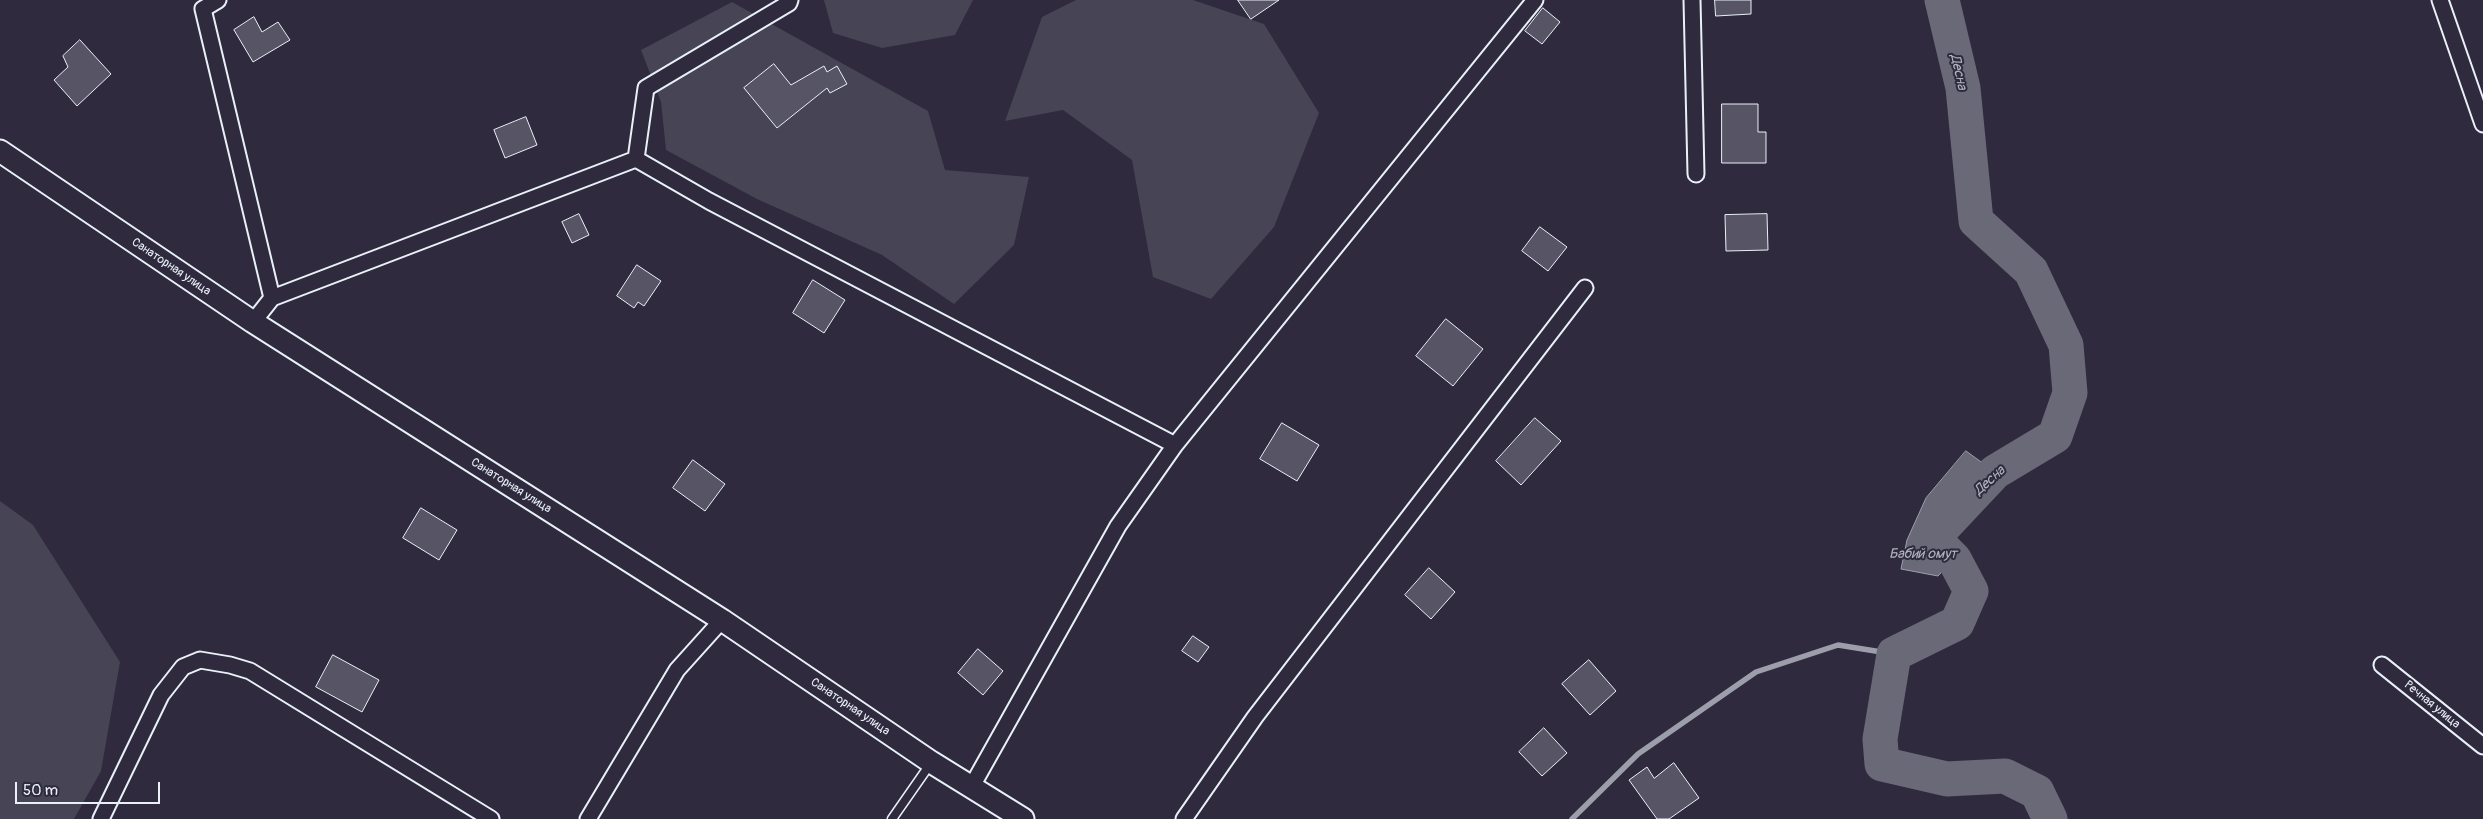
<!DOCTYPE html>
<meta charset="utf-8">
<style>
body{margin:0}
#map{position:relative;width:2483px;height:819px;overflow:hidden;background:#2f2a3d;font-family:Pangolin,sans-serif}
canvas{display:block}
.scale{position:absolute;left:15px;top:782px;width:145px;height:22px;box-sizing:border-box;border:2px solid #e8f1f8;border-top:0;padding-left:6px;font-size:15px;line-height:18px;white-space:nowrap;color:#e8f1f8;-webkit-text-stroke:4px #2f2a3d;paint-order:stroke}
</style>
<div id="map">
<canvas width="2483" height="819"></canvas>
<div class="scale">50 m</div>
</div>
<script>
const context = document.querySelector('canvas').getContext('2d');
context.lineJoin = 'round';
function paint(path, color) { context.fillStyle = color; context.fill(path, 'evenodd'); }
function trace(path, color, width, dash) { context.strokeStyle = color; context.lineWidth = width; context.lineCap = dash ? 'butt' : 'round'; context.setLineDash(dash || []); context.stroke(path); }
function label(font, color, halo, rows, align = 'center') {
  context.font = font + ' Pangolin,sans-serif'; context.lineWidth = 4; context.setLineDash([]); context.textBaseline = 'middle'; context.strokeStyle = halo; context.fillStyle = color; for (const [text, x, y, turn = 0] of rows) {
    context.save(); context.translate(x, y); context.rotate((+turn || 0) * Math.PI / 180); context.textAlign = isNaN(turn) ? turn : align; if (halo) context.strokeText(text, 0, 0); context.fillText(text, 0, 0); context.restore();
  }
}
paint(new Path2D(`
 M824 0H973L955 35 882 48 833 33Z
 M1076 0H1193L1264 24 1319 113 1274 227 1211 299 1153 277 1132 160 1063 110 1005 121 1042 17Z
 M732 2 928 111 945 170 1029 177 1014 245 954 304 882 255 757 199 666 150 661 102 641 50Z
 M0 501 33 525 120 662 101 771 74 819H0Z`), '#464455');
const water = new Path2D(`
 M1966 451 1995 472 1933 537 1954 559 1938 576 1901 569 1907 540 1926 498Z`);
paint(water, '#696978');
trace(water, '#9c9fab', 1);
trace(new Path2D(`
 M1572 819 1638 754 1756 672 1838 645 1894 654`), '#9c9fab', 5.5);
trace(new Path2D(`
 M1942 0 1963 88 1976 221 2031 271 2066 345 2070 393 2055 436 1995 472 1933 538 1954 559 1971 591 1957 623 1894 654 1880 739 1882 764 1947 779 2005 776 2037 792 2050 819`), '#696978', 35);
const building = new Path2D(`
 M1238 0H1279L1251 19Z
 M1715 0H1751V14L1716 16Z
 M1543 8 1560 22 1542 44 1525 31Z
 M254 17 262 32 278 22 290 40 253 62 234 30Z
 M80 40 111 74 77 106 54 80 68 67 63 56Z
 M774 64 791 85 824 66 827 72 837 66 847 84 830 93 827 88 777 128 744 88Z
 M1722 104H1758V132H1766V163H1722Z
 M526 117 537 145 505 158 494 130Z
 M579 214 589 235 572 243 562 222Z
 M1767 214 1768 250 1726 251 1725 215Z
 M1540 227 1567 247 1548 271 1522 251Z
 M637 265 661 281 644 306 638 302 634 308 617 296Z
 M813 280 845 300 824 333 793 313Z
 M1446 319 1483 349 1453 386 1416 356Z
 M1535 418 1561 441 1521 485 1496 461Z
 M1282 423 1319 445 1297 481 1260 459Z
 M693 460 725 484 705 511 673 488Z
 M421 508 457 530 439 560 403 538Z
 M1429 568 1455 592 1431 619 1405 595Z
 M1193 636 1209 647 1198 662 1182 651Z
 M978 649 1003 671 983 695 958 673Z
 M333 655 379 680 362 712 316 687Z
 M1589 660 1616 691 1590 715 1562 684Z
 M1544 728 1567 753 1542 776 1519 752Z
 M1674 763 1699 798 1669 819H1657L1629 780 1647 767 1654 778Z`);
paint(building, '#575565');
trace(building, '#e8f1f8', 1);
const lane = new Path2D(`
 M892 819 931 763`);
const street = new Path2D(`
 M218 0 203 9 272 298
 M1692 0 1696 174
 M2440 0 2483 124
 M636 159 646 88 789 3 790 0
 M253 322 272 298 636 159 709 201 1175 445
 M2382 665 2483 746
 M972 786 1118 526 1175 445 1535 0
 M101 819 161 695 183 667 200 660 230 665 250 671 491 819
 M588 819 677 670 722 620
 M1184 819 1255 717 1585 288`);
const secondary = new Path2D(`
 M0 151 253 322 722 620 931 762 1023 819`);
trace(lane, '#e8f1f8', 11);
trace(street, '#e8f1f8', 19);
trace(secondary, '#e8f1f8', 25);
trace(lane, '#2f2a3d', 8);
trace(street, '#2f2a3d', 15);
trace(secondary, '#2f2a3d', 21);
label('12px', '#e8f1f8', '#2f2a3d', [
 ["Санаторная улица",171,267,34],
 ["Санаторная улица",511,486,32],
 ["Речная улица",2432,705,39],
 ["Санаторная улица",850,707,34]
]);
label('italic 14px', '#afb4be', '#2f2a3d', [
 ["Десна",1958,72,78],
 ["Десна",1990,481,-42],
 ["Бабий омут",1923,554]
]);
</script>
